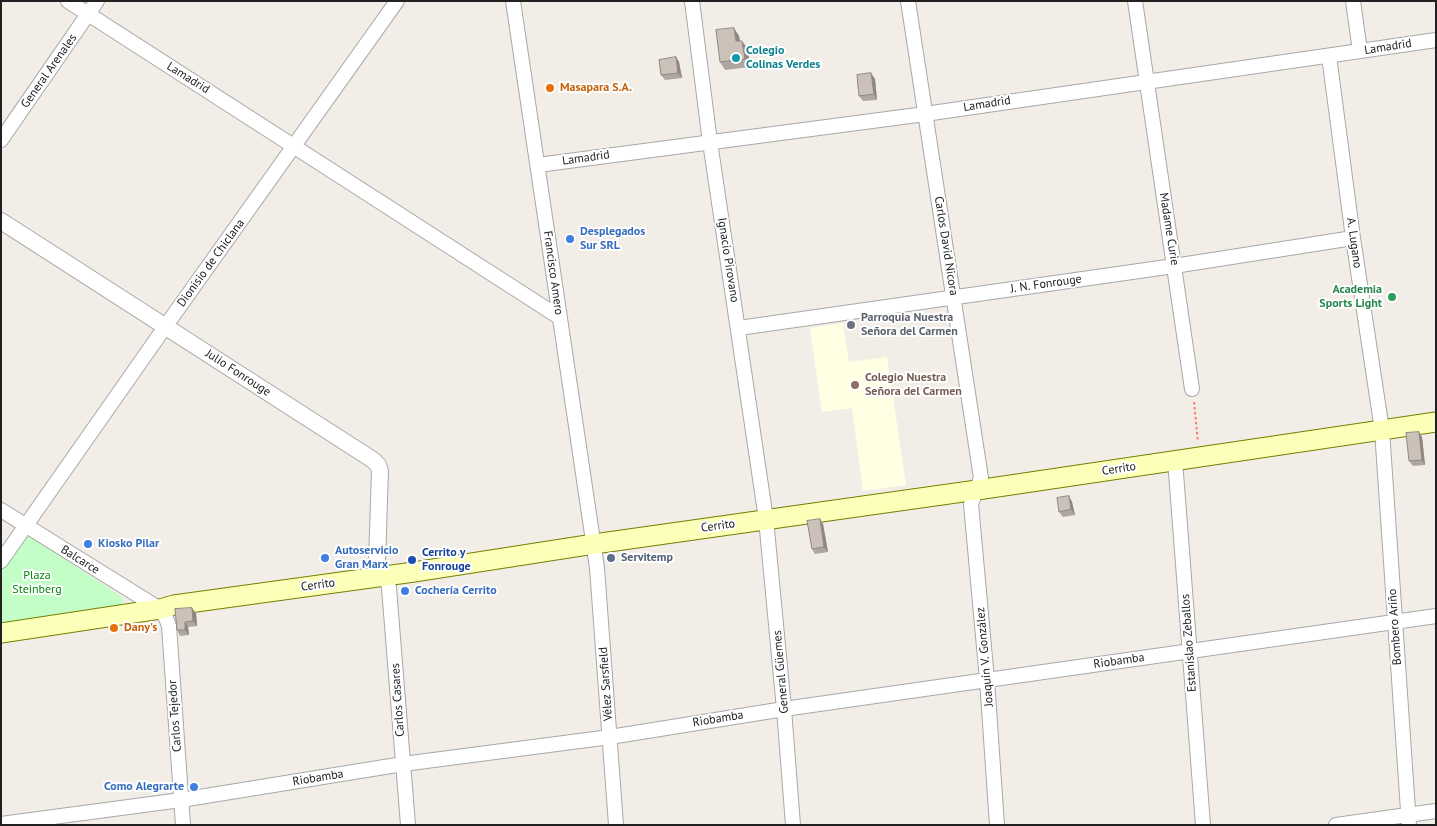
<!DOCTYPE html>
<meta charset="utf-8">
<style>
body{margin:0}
#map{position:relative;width:1437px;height:826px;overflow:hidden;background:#f2eee7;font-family:"PT Sans",sans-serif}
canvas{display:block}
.frame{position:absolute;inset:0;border:2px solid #212121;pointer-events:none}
</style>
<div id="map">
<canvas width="1437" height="826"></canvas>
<div class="frame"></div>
</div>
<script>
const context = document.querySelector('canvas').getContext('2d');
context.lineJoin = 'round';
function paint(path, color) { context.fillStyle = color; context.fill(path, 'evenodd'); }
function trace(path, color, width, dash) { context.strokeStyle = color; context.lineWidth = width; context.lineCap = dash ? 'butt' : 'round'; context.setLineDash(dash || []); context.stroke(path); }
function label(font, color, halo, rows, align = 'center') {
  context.font = font + ' "PT Sans",sans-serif'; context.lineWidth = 4; context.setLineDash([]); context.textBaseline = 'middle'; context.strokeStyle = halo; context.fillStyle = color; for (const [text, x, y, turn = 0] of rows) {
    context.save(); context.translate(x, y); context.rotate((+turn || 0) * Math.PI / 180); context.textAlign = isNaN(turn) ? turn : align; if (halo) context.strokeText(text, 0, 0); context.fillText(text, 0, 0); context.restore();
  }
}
paint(new Path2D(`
 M843 323 849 362 887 357 906 485 863 491 852 408 822 412 810 328Z`), '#ffffe3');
paint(new Path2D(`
 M26 536 31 537 122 597C124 602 123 604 119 607L1 624V566Z`), '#c2fec6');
const minor = new Path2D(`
 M68 1 559 317
 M513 1 597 568 616 825
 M692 1 710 142 766 519 784 709 793 825
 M908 1 981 478 971 504 987 680 997 825
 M1135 1 1192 389
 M1353 1 1360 51
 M1329 56 1353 238 1382 430 1409 825
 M1 140 97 1
 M538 165 925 114 1436 40
 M739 328 1174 266 1353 238
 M1175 460 1203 825
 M1 510 160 609 166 618 169 626 183 825
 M1 561 165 327 397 1
 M383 577 387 580 389 588 408 825
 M1 824 181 800 403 764 610 737 784 709 1436 616
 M1336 825 1436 811`);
const tertiary = new Path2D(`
 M1 221 373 460 378 465 380 471 377 562 383 577`);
const secondary = new Path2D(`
 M1 633 160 609 174 605 414 572 594 544 977 490 1436 422`);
trace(minor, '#a8a8a8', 16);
trace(tertiary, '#a8a8a8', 18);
trace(secondary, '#738000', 21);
trace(new Path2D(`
 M1194 402 1198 442`), '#ff796b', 2, [2.5, 2.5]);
trace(minor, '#fff', 14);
trace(tertiary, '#fff', 16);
trace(secondary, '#fcffb8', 19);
paint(new Path2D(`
 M739 36 740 41 748 49 750 67 725 70 720 62Z
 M676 57 679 62 682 78 665 80 661 75Z
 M875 79 877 100 863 101 859 96Z
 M1419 432 1422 437 1425 465 1413 466 1409 461Z
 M1069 496 1072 502 1075 515 1063 517 1059 512Z
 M820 519 823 524 828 552 815 554 812 549Z
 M175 609 196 613 197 626 188 627 189 635 180 636 177 630Z`), '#afa69f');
paint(new Path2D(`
 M734 28 739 36 741 49 736 41Z
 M742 41 748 49 750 67 745 59Z
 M676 57 679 62 682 78 678 73Z
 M871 73 875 79 877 100 874 94Z
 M1419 432 1422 437 1425 465 1422 460Z
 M1069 496 1072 502 1075 515 1071 509Z
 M820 519 823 524 828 552 824 547Z
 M192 608 196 613 197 626 193 621Z
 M185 622 188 627 189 635 185 630Z`), '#8e8782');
const building = new Path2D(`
 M734 28 736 41H742L745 59 720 62 716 30Z
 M676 57 678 73 661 75 659 60Z
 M871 73 874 94 859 96 857 75Z
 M1419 432 1422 460 1409 461 1406 433Z
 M1069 496 1071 509 1059 512 1057 498Z
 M820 519 824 547 812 549 807 521Z
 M192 608 193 621 185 622V630H177L175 609Z`);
paint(building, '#cbc1b9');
trace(building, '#8e8782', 1);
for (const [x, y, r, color] of [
 [736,58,5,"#0f9aa8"],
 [550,88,5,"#e8710a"],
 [570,239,5,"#3f7fe0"],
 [1392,297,5,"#2e9e5b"],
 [851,325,5,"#6b7280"],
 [855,385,5,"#8d6e63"],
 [88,544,5,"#3f7fe0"],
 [325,558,5,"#3f7fe0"],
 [611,558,5,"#5c6f8a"],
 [412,560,5,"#1a4fb4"],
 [405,591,5,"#3f7fe0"],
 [114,628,5,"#e8710a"],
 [194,787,5,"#3f7fe0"]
]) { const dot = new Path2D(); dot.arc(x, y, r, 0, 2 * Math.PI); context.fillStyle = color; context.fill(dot); trace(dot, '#fff', 2); }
label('12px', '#212121', '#fff', [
 ["Lamadrid",1388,47,-9],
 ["General Arenales",49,71,-55],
 ["Lamadrid",188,78,32],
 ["Lamadrid",987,104,-9],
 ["Lamadrid",586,158,-8],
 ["Madame Curie",1169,229,81],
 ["A. Lugano",1354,243,82],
 ["Carlos David Nicora",946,246,81],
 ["Ignacio Pirovano",728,260,81],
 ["Dionisio de Chiclana",211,263,-54],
 ["Francisco Amero",553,273,82],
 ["J. N. Fonrouge",1046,284,-8],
 ["Julio Fonrouge",238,373,33],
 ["Cerrito",1119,469,-9],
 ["Cerrito",718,526,-8],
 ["Balcarce",80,560,32],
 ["Cerrito",318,585,-8],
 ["Bombero Ariño",1395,627,-94],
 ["Estanislao Zeballos",1189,643,-94],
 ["Joaquín V. González",985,657,-95],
 ["Riobamba",1119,661,-8],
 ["General Güemes",781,672,-95],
 ["Vélez Sarsfield",606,684,-94],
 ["Carlos Casares",398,700,-94],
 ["Carlos Tejedor",175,716,-94],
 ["Riobamba",718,719,-9],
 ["Riobamba",318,778,-9]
]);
label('bold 12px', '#0d838f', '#fff', [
 ["Colegio",746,51],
 ["Colinas Verdes",746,65]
], 'left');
label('bold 12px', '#c56008', '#fff', [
 ["Masapara S.A.",560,88],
 ["Dany's",124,628]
], 'left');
label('bold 12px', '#366cbe', '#fff', [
 ["Desplegados",580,232],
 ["Sur SRL",580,246],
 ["Kiosko Pilar",98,544],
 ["Autoservicio",335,551],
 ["Gran Marx",335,565],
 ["Cochería Cerrito",415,591],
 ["Como Alegrarte",184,787,"right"]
], 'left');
label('bold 12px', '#27864d', '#fff', [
 ["Academia",1382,290],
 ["Sports Light",1382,304]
], 'right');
label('bold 12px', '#5b616d', '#fff', [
 ["Parroquia Nuestra",861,318],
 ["Señora del Carmen",861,332]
], 'left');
label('bold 12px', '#785e54', '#fff', [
 ["Colegio Nuestra",865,378],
 ["Señora del Carmen",865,392]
], 'left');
label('bold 12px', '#164399', '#fff', [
 ["Cerrito y",422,553],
 ["Fonrouge",422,567]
], 'left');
label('bold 12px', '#4e5e75', '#fff', [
 ["Servitemp",621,558]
], 'left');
label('12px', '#03860c', '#fff', [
 ["Plaza",37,576],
 ["Steinberg",37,590]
]);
</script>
